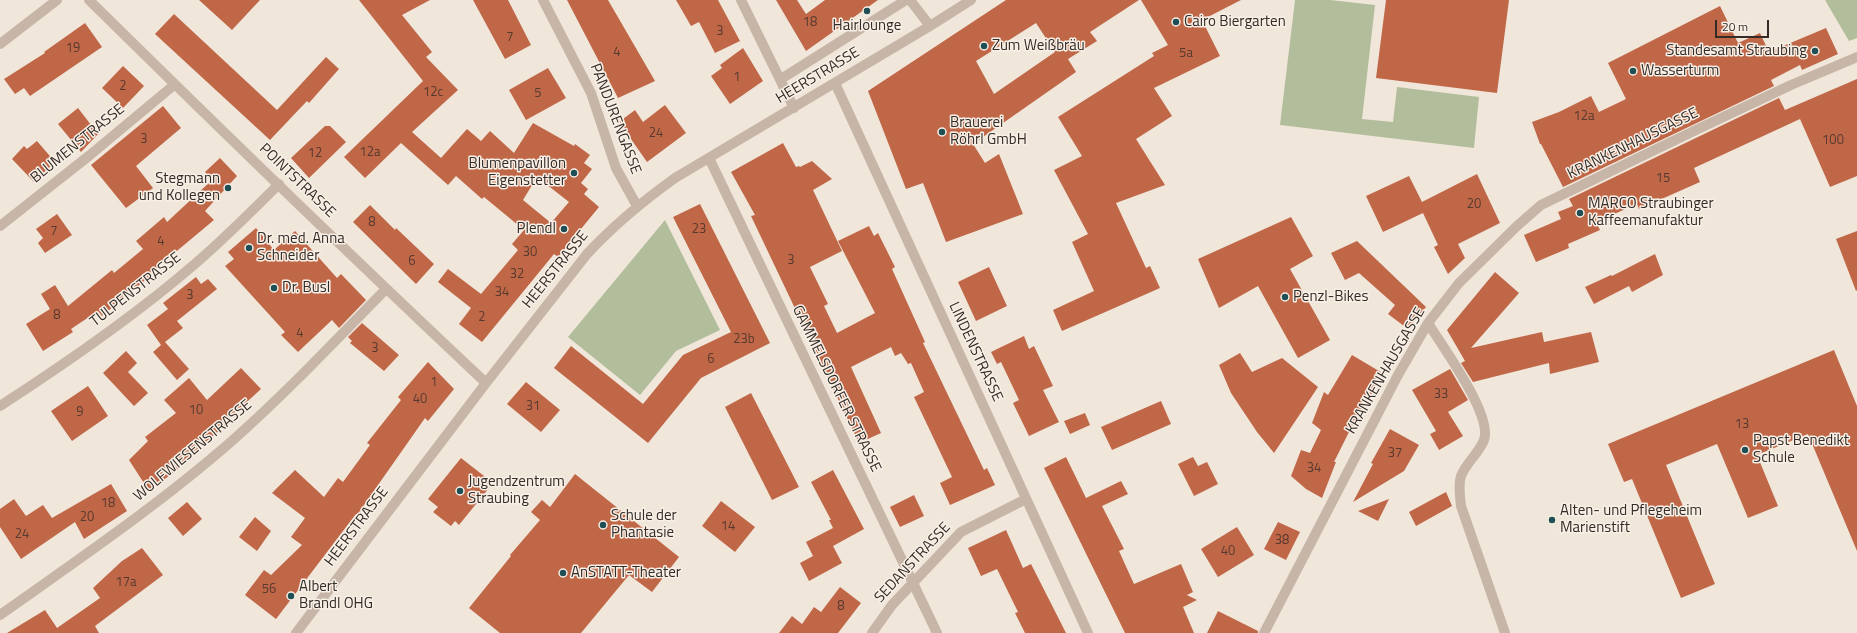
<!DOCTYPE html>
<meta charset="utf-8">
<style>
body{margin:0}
#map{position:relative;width:1857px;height:633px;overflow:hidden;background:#f0e6da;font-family:"Titillium Web",sans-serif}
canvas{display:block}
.scale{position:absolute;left:1715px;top:20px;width:54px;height:18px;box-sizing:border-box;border:2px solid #342b27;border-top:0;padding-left:5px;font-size:12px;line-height:14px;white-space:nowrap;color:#342b27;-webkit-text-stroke:3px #f8f0e6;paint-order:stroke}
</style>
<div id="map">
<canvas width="1857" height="633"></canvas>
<div class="scale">20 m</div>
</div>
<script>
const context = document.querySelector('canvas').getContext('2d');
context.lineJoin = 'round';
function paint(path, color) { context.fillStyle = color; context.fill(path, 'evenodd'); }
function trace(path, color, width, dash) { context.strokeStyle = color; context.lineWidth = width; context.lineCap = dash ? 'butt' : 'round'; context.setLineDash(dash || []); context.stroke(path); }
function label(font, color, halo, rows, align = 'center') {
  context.font = font + ' "Titillium Web",sans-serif'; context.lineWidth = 3; context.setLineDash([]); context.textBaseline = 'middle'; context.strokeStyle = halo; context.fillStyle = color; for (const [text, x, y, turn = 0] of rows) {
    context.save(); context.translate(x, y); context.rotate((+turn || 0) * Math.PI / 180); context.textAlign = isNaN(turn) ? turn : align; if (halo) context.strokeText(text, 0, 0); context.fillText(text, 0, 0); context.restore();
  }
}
paint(new Path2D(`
 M1295 0H1330L1375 5 1362 119 1393 122 1397 87 1479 97 1474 148 1280 125Z
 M1825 0H1857V38L1849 41Z
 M665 220 720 330 676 351 640 395 568 337Z`), '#b2be9b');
paint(new Path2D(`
 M199 0H260L232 30Z
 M359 0H430L402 15 432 52 426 57 458 90 412 132 441 158 467 129 481 141 490 131 514 153 533 123 574 146 575 144 590 155 584 163 592 169 581 183 588 189 584 194 599 207 558 257 554 254 482 342 459 324 471 308 438 282 448 269 481 294 518 250 512 244 524 230 484 197 482 199 456 176 448 185 401 143 365 178 344 157 423 81ZM537 177 569 202 551 223 523 200Z
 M473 0H508L531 45 505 59Z
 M567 0H608L655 81 618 98Z
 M676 0H718L740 41 715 53 699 22 691 26Z
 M776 0H797L806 14 825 0H878L806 51Z
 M1006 0H1139L1090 32 1097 41 1068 59 1076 72 973 144 985 163 999 154 1023 214 946 242 923 183 906 189 868 91ZM1036 23 1055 52 994 94 976 61Z
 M1141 0H1241L1202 20 1220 56 1154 88 1172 116 1136 139 1165 185 1116 203 1146 268 1150 266 1160 288 1062 331 1053 310 1094 291 1072 242 1088 234 1054 170 1082 156 1058 117 1154 56 1152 53 1168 45Z
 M1386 0H1509L1497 93 1376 78Z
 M1720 6 1738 43 1760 33 1769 52 1826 28 1838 54 1802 70 1800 65 1771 80 1774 86 1563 187 1541 144H1540L1532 122 1559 112 1591 96 1599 112 1626 99 1608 63Z
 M174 14 277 110 326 57 339 69 309 103 307 101 270 140 155 34Z
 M85 23 102 47 30 96 24 88 15 94 4 79 45 53 44 52Z
 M743 48 763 81 730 104 711 76 722 68 720 65Z
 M123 66 144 86 123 108 102 88Z
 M548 68 566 98 526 120 509 90Z
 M1857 79V176L1830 187 1800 119 1694 168 1700 182 1639 209 1637 204 1596 222 1600 230 1568 244 1569 248 1536 262 1524 235 1561 219 1558 212 1573 206 1569 199 1779 98 1785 110Z
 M665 105 686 133 647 162 619 122 635 110 643 122Z
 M163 106 181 128 136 166 153 188 126 208 91 165Z
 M78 108 98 134 81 152 58 124Z
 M325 126H330L346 142 309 178 291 158Z
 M37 141 55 162 34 182 12 159 24 146 27 149Z
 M783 143 796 167 799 166 800 167 812 161 832 179 813 190 842 251 810 267 828 304 824 306 837 333 875 313 838 241 869 226 874 236 878 233 895 267 892 269 925 342 923 343 984 470 987 468 995 485 950 505 940 483 952 477 914 397 924 392 911 363 908 364 901 353 895 356 891 347 851 367 881 433 859 443 751 216 755 215 731 172Z
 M220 158 237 176 205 211 214 220 148 275 149 277 102 316 98 311 71 329 73 332 43 351 26 324 50 309 41 294 55 285 68 306 112 270 114 273 143 249 136 241 164 217 167 222 212 180 205 172Z
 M1477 174 1500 223 1458 244 1465 258 1448 274 1434 247 1438 245 1423 213 1383 232 1366 196 1409 176 1422 202Z
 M700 204 770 343 701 378 648 443 554 368 571 346 643 404 683 355 731 332 673 217Z
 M370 205 395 230 396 228 434 264 416 284 353 222Z
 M57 214 72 235 45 253 38 243 43 238 36 229Z
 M1291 217 1313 256 1290 269 1330 340 1298 358 1258 286 1219 308 1198 259Z
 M256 228 274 250 295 231 337 278 341 274 366 300 339 328 332 320 298 352 281 335 285 332 225 266 234 259 228 252Z
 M1857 231V290L1856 291 1836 239Z
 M1357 241 1426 307 1408 329 1388 314 1395 305 1359 273 1345 280 1331 253Z
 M1655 254 1663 275 1632 292 1629 286 1594 304 1585 287 1611 275 1612 276Z
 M989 267 1007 306 976 321 958 282Z
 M1495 272 1519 293 1471 348 1542 332 1544 342 1591 332 1599 362 1550 374 1549 363 1473 382 1461 363 1465 361 1447 330Z
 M196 277 201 284 208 279 217 289 177 321 183 328 165 342 189 369 177 380 153 352 161 345 147 325 168 309 163 303Z
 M362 323 399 355 384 371 350 343 352 341 348 337Z
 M1024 336 1029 349 1034 346 1053 386 1043 390 1059 422 1029 436 1013 403 1019 400 1001 362 997 364 991 352Z
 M1834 350 1857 406V551L1808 434 1757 455 1778 506 1748 518 1717 444 1666 465 1715 584 1681 598 1632 479 1624 482 1608 444Z
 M126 351 137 363 128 372 148 393 134 406 103 373Z
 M1240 353 1252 372 1282 358 1318 387 1274 453 1257 432 1231 393 1219 365Z
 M1352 355 1384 374 1361 411 1360 410 1334 462H1336L1322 498 1306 489 1291 476 1301 450 1310 453 1321 430 1312 423 1324 392 1328 395Z
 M428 362 454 389 428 421 425 418 357 515 356 514 276 619 245 595 264 570 271 575 302 545 291 537 305 518 272 493 295 470 324 497 338 478 343 482 370 445 367 443 401 400 398 397Z
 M241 368 261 389 226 421 228 423 189 457 191 459 149 491 129 460 148 441 145 437 176 413 164 400 189 378 207 400Z
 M1450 369 1468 400 1448 412 1463 436 1439 450 1430 434 1436 431 1412 390Z
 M526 382 560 410 541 432 507 404Z
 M88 386 108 416 72 441 51 411Z
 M751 393 799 487 772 500 725 407Z
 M1161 401 1171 424 1112 450 1101 427Z
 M1085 413 1090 425 1070 434 1064 421Z
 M1390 429 1419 445 1404 471 1353 502 1373 464 1371 463Z
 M1066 457 1086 498 1121 481 1128 494 1102 506 1124 549 1119 551 1134 584 1181 564 1193 592 1187 595 1197 600 1183 607 1194 633H1125L1044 468Z
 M1193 457 1198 466 1207 462 1218 484 1194 496 1178 464Z
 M461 458 493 483 459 525 455 521 451 526 433 512 438 507 428 499Z
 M833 470 864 529 833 546 842 563 809 581 800 563 813 556 806 542 833 528 829 520H831L811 482Z
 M575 474 679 557 652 592 629 575 581 633H500L469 608 511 556 510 555 540 520 531 512 542 500 550 507Z
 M111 484 127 511 84 539 75 522 21 559 0 527V509L14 499 26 516 43 505 52 518Z
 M1446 492 1452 506 1416 526 1409 512Z
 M914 495 924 516 900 527 890 507Z
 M1389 499 1378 521 1358 511Z
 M721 501 755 527 735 552 702 526Z
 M187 502 202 519 183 536 168 518Z
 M255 517 271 531 257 551 239 537Z
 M1278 522 1300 532 1286 560 1264 549Z
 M1237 527 1254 555 1218 577 1201 549Z
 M1006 530 1023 568 1031 564 1066 633H1025L1015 613 1018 612 997 569 981 576 968 548Z
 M142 548 163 575 95 626 99 633H7L45 610 57 628 100 598 93 588 122 561Z
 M840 587 861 603 838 633H779L792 616 802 624 814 607 821 612Z
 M1218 611 1258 631V633H1207Z`), '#c06748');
trace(new Path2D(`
 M89 0C220 129 352 257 486 383
 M543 0 591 93 616 168 637 206
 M741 0 794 108
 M910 0 930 26
 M0 44 57 0
 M781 79 906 0
 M835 83 1088 633
 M709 158 937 633
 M0 226 90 155 174 85
 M1428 323C1442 346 1493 415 1484 440 1479 453 1466 463 1461 476 1458 485 1460 496 1461 506L1505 633
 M0 406C68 362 135 316 196 263 225 238 252 211 279 184
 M0 615C79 559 160 504 233 440 286 393 336 340 386 289
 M296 633 486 383 587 254C614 225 643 201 675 178L930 26 971 0
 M872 633 892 605 961 532 1026 499
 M1264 633 1398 375 1428 323 1459 283 1517 226 1541 205 1698 129 1791 85 1857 57`), '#c7b6a7', 10);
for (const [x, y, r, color] of [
 [867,11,4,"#1f4f54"],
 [1176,22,4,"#1f4f54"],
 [984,46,4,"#1f4f54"],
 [1815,51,4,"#1f4f54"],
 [1633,71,4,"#1f4f54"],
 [942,132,4,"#1f4f54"],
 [574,173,4,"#1f4f54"],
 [228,188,4,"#1f4f54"],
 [1580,213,4,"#1f4f54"],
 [564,229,4,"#1f4f54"],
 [249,248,4,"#1f4f54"],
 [274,288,4,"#1f4f54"],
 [1285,297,4,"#1f4f54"],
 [1745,450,4,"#1f4f54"],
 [460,491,4,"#1f4f54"],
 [1552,520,4,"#1f4f54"],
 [603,525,4,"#1f4f54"],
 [563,573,4,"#1f4f54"],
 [291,596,4,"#1f4f54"]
]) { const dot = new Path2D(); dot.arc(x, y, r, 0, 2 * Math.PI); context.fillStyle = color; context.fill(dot); trace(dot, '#f8f0e6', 1.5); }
label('13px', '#573a2f', null, [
 ["18",810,23],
 ["3",720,32],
 ["7",510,38],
 ["19",73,49],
 ["4",617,53],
 ["5a",1186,54],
 ["1",737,78],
 ["2",123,87],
 ["12c",433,93],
 ["5",538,94],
 ["12a",1584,117],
 ["24",656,134],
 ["3",144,140],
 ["100",1833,141],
 ["12a",370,153],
 ["12",315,154],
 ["15",1663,179],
 ["20",1474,205],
 ["8",372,223],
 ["23",699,230],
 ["7",54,232],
 ["4",161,242],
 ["30",530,253],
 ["3",791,261],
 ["6",412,262],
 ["32",517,275],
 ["34",502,293],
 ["3",190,296],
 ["8",57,316],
 ["2",482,318],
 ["4",300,334],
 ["23b",744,340],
 ["3",375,349],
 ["6",711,360],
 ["1",434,383],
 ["33",1441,395],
 ["40",420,400],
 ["31",533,407],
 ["10",196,411],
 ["9",80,413],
 ["13",1742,425],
 ["37",1395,454],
 ["34",1314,469],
 ["18",108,504],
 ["20",87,518],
 ["14",728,527],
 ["24",22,535],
 ["38",1282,541],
 ["40",1228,552],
 ["17a",126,583],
 ["56",269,590],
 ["8",841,607]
]);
label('15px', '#342b27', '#f8f0e6', [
 ["Cairo Biergarten",1184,22],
 ["Hairlounge",867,26,"center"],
 ["Zum Weißbräu",992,46],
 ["Standesamt Straubing",1807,51,"right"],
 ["Wasserturm",1641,71],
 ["Brauerei",950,123],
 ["Röhrl GmbH",950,140],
 ["Blumenpavillon",566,164,"right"],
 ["Eigenstetter",566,181,"right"],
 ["Stegmann",220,179,"right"],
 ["und Kollegen",220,196,"right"],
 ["MARCO Straubinger",1588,204],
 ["Kaffeemanufaktur",1588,221],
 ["Plendl",556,229,"right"],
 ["Dr. med. Anna",257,239],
 ["Schneider",257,256],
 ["Dr. Busl",282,288],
 ["Penzl-Bikes",1293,297],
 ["Papst Benedikt",1753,441],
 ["Schule",1753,458],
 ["Jugendzentrum",468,482],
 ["Straubing",468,499],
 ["Alten- und Pflegeheim",1560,511],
 ["Marienstift",1560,528],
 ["Schule der",611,516],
 ["Phantasie",611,533],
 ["AnSTATT-Theater",571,573],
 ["Albert",299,587],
 ["Brandl OHG",299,604]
], 'left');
label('15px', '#342b27', '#f8f0e6', [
 ["HEERSTRASSE",818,76,-31],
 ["PANDURENGASSE",615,119,69],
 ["BLUMENSTRASSE",78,144,-39],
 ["KRANKENHAUSGASSE",1633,144,-26],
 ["POINTSTRASSE",297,181,44],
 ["HEERSTRASSE",556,270,-51],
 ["TULPENSTRASSE",136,290,-38],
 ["LINDENSTRASSE",975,352,65],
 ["KRANKENHAUSGASSE",1386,371,-60],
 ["GAMMELSDORFER STRASSE",836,389,64],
 ["WOLFWIESENSTRASSE",193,451,-40],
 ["HEERSTRASSE",357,527,-53],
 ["SEDANSTRASSE",913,563,-47]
]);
</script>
